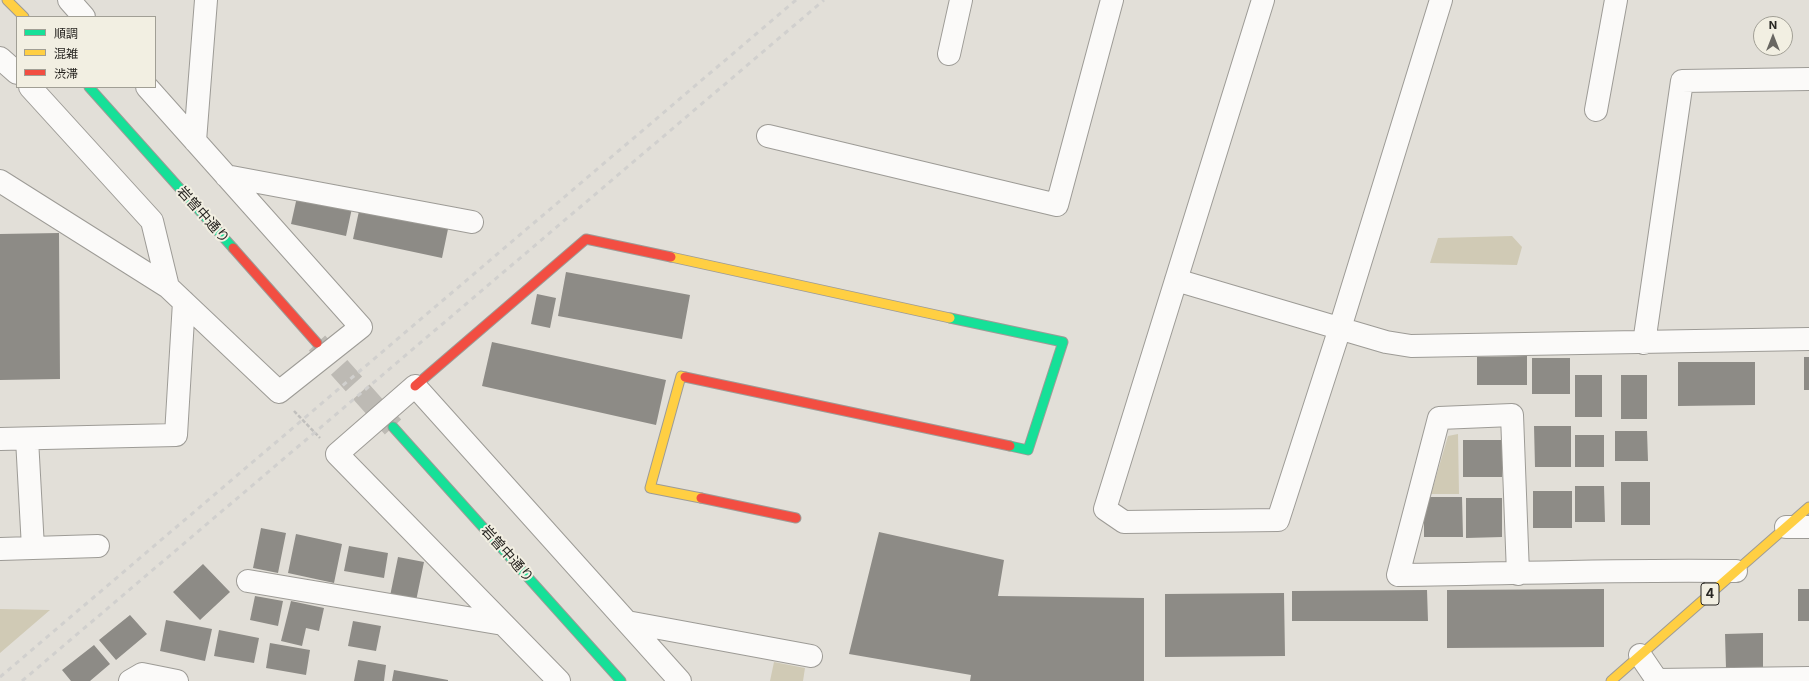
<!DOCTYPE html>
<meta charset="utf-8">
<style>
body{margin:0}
#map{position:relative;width:1809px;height:681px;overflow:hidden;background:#e2dfd8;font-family:Inter,"Noto Sans JP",sans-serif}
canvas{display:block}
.legend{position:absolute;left:16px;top:16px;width:140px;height:72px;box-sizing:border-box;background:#f2efe2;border:1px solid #a19f95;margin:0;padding:5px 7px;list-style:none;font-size:12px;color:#282622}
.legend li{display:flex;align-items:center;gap:8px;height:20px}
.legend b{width:20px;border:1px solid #a19f95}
.north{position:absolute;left:1753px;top:16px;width:40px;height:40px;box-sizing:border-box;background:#f2efe2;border:1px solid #a19f95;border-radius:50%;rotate:0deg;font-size:11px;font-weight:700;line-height:16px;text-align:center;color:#282622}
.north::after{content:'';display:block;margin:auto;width:14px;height:18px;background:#696762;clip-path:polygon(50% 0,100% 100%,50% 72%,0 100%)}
</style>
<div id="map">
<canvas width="1809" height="681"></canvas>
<ul class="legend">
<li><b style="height:5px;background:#16e098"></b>順調</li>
<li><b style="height:5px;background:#ffcf43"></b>混雑</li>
<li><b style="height:5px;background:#f24e42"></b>渋滞</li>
</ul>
<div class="north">N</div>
</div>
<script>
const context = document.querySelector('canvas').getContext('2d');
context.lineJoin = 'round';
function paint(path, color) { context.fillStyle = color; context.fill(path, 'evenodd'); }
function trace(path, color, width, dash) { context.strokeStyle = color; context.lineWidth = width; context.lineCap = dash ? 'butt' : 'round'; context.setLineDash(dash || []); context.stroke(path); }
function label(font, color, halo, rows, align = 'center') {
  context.font = font + ' Inter,"Noto Sans JP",sans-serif'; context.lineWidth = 4; context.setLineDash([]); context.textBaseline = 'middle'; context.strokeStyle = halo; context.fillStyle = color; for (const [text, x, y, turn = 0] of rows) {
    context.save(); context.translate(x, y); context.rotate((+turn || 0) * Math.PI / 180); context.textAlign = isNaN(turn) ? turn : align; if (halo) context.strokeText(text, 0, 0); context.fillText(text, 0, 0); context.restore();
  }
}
paint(new Path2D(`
 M1512 236 1522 247 1517 265 1430 263 1438 238Z
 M1458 434 1459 494H1431L1448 436Z
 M0 609 50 610 0 653Z
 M774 662 805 668 803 681H770Z`), '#d0cab5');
paint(new Path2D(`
 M297 197 352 208 346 236 291 224Z
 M359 211 448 229 442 258 353 239Z
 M59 233 60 379 0 380V234Z
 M566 272 690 295 682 339 558 316Z
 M537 294 556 298 550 328 531 324Z
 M492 342 666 380 656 425 482 386Z
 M1527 356V385H1477V357Z
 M1804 357H1809V390H1804Z
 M1532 358H1570V394H1532Z
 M1678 362H1755V405L1678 406Z
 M1575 375H1602V417H1575Z
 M1621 375H1647V419H1621Z
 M1534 426H1571V467H1535Z
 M1615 431H1647L1648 461H1615Z
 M1575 435H1604V467H1575Z
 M1463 440H1502V477H1463Z
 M1621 482H1650V525H1621Z
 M1575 486H1604L1605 522H1575Z
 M1533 491H1572V528H1533Z
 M1424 497H1462L1463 537H1424Z
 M1466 498H1502V537L1466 538Z
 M261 528 286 533 278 573 253 568Z
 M879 532 1004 560 998 596 1144 598V681H970L971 675 849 654Z
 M296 534 342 544 334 583 288 573Z
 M349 546 388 553 384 578 344 571Z
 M398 557 424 562 416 601 390 596Z
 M203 564 230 592 200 620 173 592Z
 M1604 589V647L1447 648V590Z
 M1798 589H1809V621H1798Z
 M1427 590 1428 621H1292V591Z
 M1284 593 1285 656 1165 657V594Z
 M255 596 283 601 278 626 250 620Z
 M291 601 324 608 319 631 306 628 302 646 281 641Z
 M130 615 147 634 116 660 99 640Z
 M166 620 212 629 205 661 160 651Z
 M353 621 381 626 376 651 348 646Z
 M219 630 259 638 254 663 214 656Z
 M1763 633V668H1726L1725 634Z
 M270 643 310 650 306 675 266 668Z
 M94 645 110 664 90 681H71L62 670Z
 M358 660 386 665 384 681H354Z
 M394 670 448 680V681H392Z`), '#8d8b86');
trace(new Path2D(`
 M317 343 393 427`), '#bdbab4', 22, [22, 11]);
const street = new Path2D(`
 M69 0 84 17
 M1263 0 1105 509 1124 522 1278 520 1340 328 1441 0
 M949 54 961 0
 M0 58 17 73
 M30 87 152 221 168 287
 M1596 110 1616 0
 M768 136 1057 205 1112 0
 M195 141 206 0
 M226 176 472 222
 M0 181 168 287 279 392 361 327 147 87
 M1176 280 1386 342 1411 346 1809 339
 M1644 343 1682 81 1809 79
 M0 439 176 435 184 302
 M27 439 33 548
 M1786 527H1809
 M0 549 98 546
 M1518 574 1512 415 1439 418 1398 575C1511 574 1624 569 1736 571
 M248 581 503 624
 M627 622 811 656
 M1640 655 1657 680 1809 678
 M130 681 142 674 177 681
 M559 681 337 454 415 386 680 681`);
const fast = new Path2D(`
 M89 87 233 248
 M950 318 1063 342 1028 450 1010 446
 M393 427 621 681`);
const slow = new Path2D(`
 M7 0 24 17
 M671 257 950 318
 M685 377 681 376 650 488 701 498
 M1611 681 1809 507`);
const jam = new Path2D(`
 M233 248 317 343
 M685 377 1010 446
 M415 386 586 239 671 257
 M701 498 796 518`);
trace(street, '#9d9b96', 24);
trace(fast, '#9d9b96', 11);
trace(slow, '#9d9b96', 11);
trace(jam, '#9d9b96', 11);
trace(new Path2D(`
 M294 411 320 438`), '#c0bfbd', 2.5, [4, 2]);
trace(street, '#fbfaf9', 22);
trace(fast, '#16e098', 9);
trace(slow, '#ffcf43', 9);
trace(jam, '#f24e42', 9);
trace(new Path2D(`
 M0 677 796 0
 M22 681 824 0`), '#d1d0ce', 3, [5, 5]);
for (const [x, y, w] of [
 [1710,594,18]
]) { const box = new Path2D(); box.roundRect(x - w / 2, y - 11, w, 22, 3); context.fillStyle = '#f2efe2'; context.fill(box); trace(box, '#282622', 1); }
label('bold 13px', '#282622', null, [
 ["4",1710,594]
]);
label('14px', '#282622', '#f2efe2', [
 ["岩曽中通り",203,215,48],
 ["岩曽中通り",507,554,48]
]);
</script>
